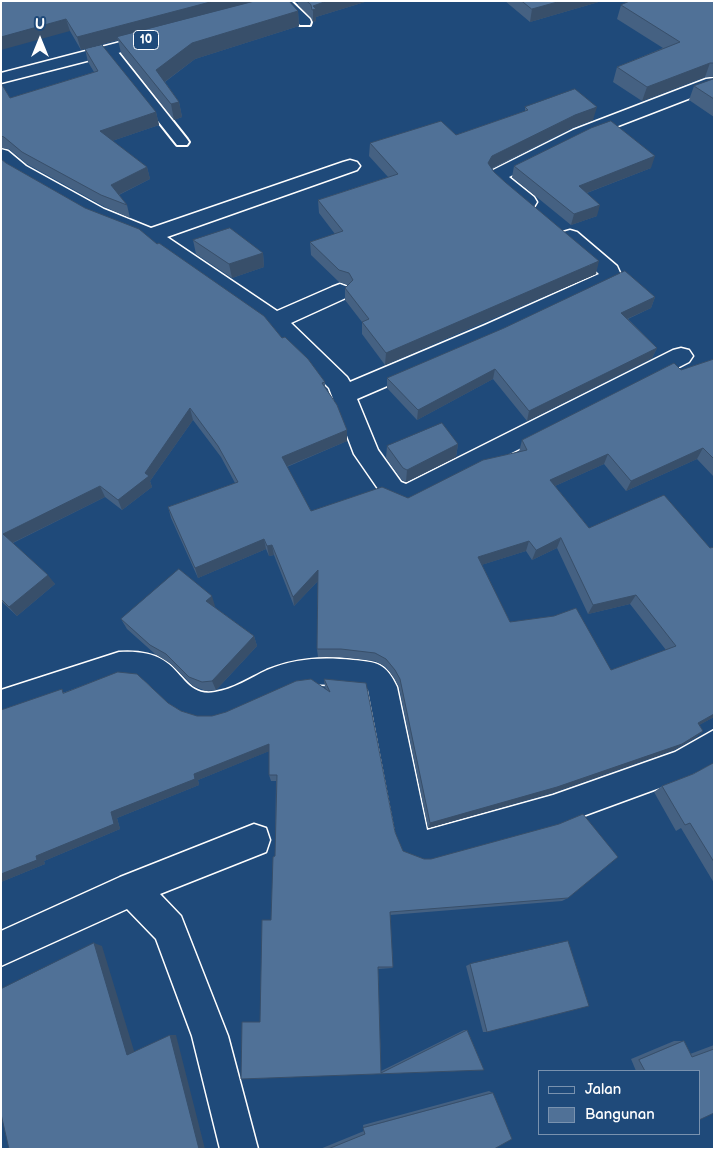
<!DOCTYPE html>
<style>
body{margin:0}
#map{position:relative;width:715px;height:1150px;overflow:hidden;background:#1f4a7a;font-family:"Balsamiq Sans",sans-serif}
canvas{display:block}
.frame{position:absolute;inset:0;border:2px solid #fff;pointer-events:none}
.legend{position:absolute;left:538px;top:1070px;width:162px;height:65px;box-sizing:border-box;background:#1f4a7a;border:1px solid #7992af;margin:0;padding:6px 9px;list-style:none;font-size:15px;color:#fff}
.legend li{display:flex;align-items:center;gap:10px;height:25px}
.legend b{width:25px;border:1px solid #7992af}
.north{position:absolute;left:15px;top:15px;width:50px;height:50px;-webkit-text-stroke:4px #1f4a7a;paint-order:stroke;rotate:0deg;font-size:14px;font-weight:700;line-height:20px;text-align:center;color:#fff}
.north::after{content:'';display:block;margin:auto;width:18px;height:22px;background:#fff;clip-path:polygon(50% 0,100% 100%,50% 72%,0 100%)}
</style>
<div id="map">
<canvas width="715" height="1150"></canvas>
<div class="frame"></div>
<ul class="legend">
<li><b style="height:6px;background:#1f4a7a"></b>Jalan</li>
<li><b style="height:14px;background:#507197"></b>Bangunan</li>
</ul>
<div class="north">U</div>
</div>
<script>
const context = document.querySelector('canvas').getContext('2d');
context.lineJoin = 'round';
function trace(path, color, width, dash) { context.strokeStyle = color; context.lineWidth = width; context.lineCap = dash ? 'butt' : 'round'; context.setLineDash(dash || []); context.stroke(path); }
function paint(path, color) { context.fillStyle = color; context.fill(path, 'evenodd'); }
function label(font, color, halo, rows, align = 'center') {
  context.font = font + ' "Balsamiq Sans",sans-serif'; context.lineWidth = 5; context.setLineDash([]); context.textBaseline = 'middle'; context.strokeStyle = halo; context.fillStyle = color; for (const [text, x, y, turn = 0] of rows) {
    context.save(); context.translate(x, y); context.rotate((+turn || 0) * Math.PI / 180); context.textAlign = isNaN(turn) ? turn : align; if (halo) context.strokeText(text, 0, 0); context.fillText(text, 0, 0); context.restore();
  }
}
const lane = new Path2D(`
 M281 1H291L310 19 311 22 310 25H300L282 6Z
 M109 46 114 47 187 139 189 142 187 145H177L102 50Z`);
const street = new Path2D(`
 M714 78V89L587 138 509 177 534 197 537 202 534 207C519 211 499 193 490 180L488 175 491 171 573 130 706 79Z
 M1 149 8 151 26 166 104 209 151 228 343 162 350 160 357 162 360 166 357 170 167 237 277 311 332 287 340 284 348 287 351 292 348 297 291 323 347 377 350 382 485 325 599 274 560 237 563 232 570 230 577 232 617 266 622 277 619 282 501 337 357 399 378 450 401 482 406 484 673 350 681 348 689 350 693 356 689 362 406 507 383 496 354 454 329 388 267 327 143 240 90 219 12 174 1 165Z
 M119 652C134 651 150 652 163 660 183 672 188 697 215 692 234 689 250 678 267 670 296 658 322 657 353 660 377 662 386 663 397 687L427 830 553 795 675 752 714 730V763L684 779 553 827 429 862H423L403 854 396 837 368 690 365 688C343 686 319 682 297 687 260 696 225 735 186 717 168 709 158 692 143 680L119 678 1 718V690Z
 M254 824 266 828 270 840 266 852 160 894 181 916 228 1036 258 1149H220L192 1036 156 939 127 909 1 966V931L120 877Z`);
const highway = new Path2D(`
 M155 33 161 34 163 38 161 42 1 83V73Z`);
trace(lane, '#fff', 4);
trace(street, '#fff', 3);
trace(highway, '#fff', 3);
paint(lane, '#1f4a7a');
paint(street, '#1f4a7a');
paint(highway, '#1f4a7a');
paint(new Path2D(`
 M1 1 298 11 299 26 195 59 165 82 179 102 182 117 174 120 121 53 118 40 81 50 70 31Z
 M298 1H368L316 17V21L313 22 311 18 298 5Z
 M505 1H602L530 22Z
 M714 1V77H705L642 101 613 82 617 67 663 48 617 19 621 5Z
 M85 49 156 112 159 125 112 141 147 167 150 179 119 195 127 205 130 218 105 207 27 164 9 149 1 148V83L10 98 94 72 88 62Z
 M714 79V117L689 100 694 86Z
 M525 107 593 120 572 128 492 169 494 172 596 274 385 365 362 334V322L345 300V288L348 285 339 282 311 255 310 242 335 234 319 213 318 200 388 177 369 156 370 143 456 135 525 111Z
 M1 159 6 163 85 208 157 244 282 338 325 382V388L347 430V441L287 467 311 511 408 498 519 452 522 440 681 370 714 359V477L697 459 626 491 604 464 555 486 589 528 710 548 714 547V717L699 725 703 731 695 738 674 750 552 793 428 828 399 687 394 678 386 667 375 661 342 657H318L317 649 318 581 294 606 274 555 269 556 266 549 198 578 171 518 168 507 235 483 221 457 193 420 150 481 152 487 122 510 105 497 13 543 55 584 17 616 1 601ZM557 548 588 614 630 604 666 650 611 670 510 622 481 565 526 551 532 560Z
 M514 166 651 168 587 193 597 216 571 225 512 177Z
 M193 240 263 253 264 267 232 278 196 254Z
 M655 297 651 308 628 319 657 348 652 358 527 421 493 379 417 420 387 388V378Z
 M458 444 456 457 406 482 402 480 386 458 387 446Z
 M215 606 214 607 254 636 257 646 216 690 206 691 193 686 171 664 155 654 127 629 121 619Z
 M324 679 403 851 424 859 568 898 562 901 390 915 393 967 392 968 378 969 381 1071 464 1030H467L484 1070 241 1079 260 1022 271 920 275 856 276 781H271L269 775V751L198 780 199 785 117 818 120 829 44 861 45 864 1 882V710L65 692 168 703 181 711 197 716H212L326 690 325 687Z
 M714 763V883L681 828 676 831 654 792 662 786 693 774Z
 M470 964 487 1032H483L466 966Z
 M674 1041H684L690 1054 714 1045V1113L699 1071H636L631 1059Z
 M489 1091 493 1093 494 1149H320L364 1131 363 1125Z`), '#456182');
paint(new Path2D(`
 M214 1H263L117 37 118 40 81 50 77 37Z
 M327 1H368L316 17V21L313 22V6Z
 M561 1H602L530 22 532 9Z
 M298 11 299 26 195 59 159 86 156 70 192 43Z
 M66 19 70 31 1 50V37Z
 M710 63 705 77 642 101 647 87Z
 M179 102 182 117 174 120 171 104Z
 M597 107 593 120 572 128 490 169 488 163 492 156 575 115Z
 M156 112 159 125 103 144 100 131Z
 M655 156 651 168 576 197 579 186Z
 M147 167 150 179 114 197 111 185Z
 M600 205 597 216 571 225 574 214Z
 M263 253 264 267 232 278 229 264Z
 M599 261 596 274 385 365 386 353Z
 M655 297 651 308 618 323 621 313Z
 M657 348 652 358 527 421 529 411Z
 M495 369 493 379 417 420 418 410Z
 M190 408 193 420 150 481 152 487 122 510 118 500 145 473Z
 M347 430V441L283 468 282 457Z
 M458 444 456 457 406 482 407 470Z
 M703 448 697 459 626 491 631 481Z
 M608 454 604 464 546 490 550 480Z
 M100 486 105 497 10 544 3 534Z
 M561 538 557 548 532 560 536 550Z
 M264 539 266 549 198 578 195 568Z
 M529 541 526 551 475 567 478 557Z
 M272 545 274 555 269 556 267 546Z
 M318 570 319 580 294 606 293 597Z
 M48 575 55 584 17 616 9 607Z
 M636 595 630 604 588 614 593 605Z
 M212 596 215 606 210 611 206 601Z
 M254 636 257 646 216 690 212 681Z
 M714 714V717L690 730 698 723Z
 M703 731 695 738 674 750 552 793 428 828 430 823Z
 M269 744 272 750 198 780 199 785 117 818 120 829 44 861 45 864 1 882V874L36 856 111 812 194 774Z
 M94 943 102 946 135 1054 127 1055Z
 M170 1035H176L205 1149H199Z`), '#384f6a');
const building = new Path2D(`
 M1 1H214L77 37 66 19 1 37Z
 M255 1H289L298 11 192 43 156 70 179 102 171 104 117 37Z
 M307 1H327L313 6 316 9 312 10 311 5Z
 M522 1H561L532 9Z
 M630 1H714V63H710L647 87 617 67 680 42 621 5Z
 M102 45 156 112 100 131 147 167 111 185 127 205 101 195 22 152 4 137 1 136V83L10 98 98 71 85 49Z
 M714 79V99L694 86Z
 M575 89 597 107 575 115 492 156 488 163 494 172 505 182 599 261 386 353 362 322 369 319 345 288 353 280 349 273 339 270 310 242 343 231 318 200 398 174 370 143 441 121 456 135 528 110 525 107Z
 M611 121 655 156 579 186 600 205 574 214 514 166 591 128Z
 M1 159 6 163 85 208 139 229 157 244 159 243 264 316 282 338 285 337 308 359 325 382 322 383 337 405 347 430 282 457 311 511 382 487 408 498 483 460 527 450 522 440 674 363 681 370 714 359V459L703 448 631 481 608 454 550 480 589 528 664 495 710 548 714 547V714L698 723 703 731 682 744 557 787 430 823 400 679 395 670 386 659 375 653 341 649H317L318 570 293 597 272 545 267 546 264 539 195 568 168 507 238 482 218 446 190 408 145 473 149 476 118 500 100 486 3 534 48 575 9 607 1 599ZM561 538 593 605 636 595 676 646 611 670 576 608 554 616 510 622 478 557 529 541 536 550Z
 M230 228 263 253 229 264 193 240Z
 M625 271 655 297 621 313 657 348 529 411 495 369 418 410 387 378 504 328Z
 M442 423 458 444 407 470 403 468 387 446Z
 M179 569 212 596 206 601 254 636 212 681 202 682 189 677 166 654 150 645 121 619Z
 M118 672 137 674 168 703 181 711 197 716H212L226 712 296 681 311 679 330 692 324 679 366 683 395 832 403 851 424 859H431L559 824 583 814 618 857 568 898 390 912 393 967H378L381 1073 467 1030 484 1070 241 1079 242 1022H260L262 920H271L273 857 275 856 277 775H269V744L194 774 195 779 111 812 114 824 36 856 37 860 1 874V710L62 689 63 693Z
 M714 763V862L690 823 685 825 662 786 693 774Z
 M568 941 589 1006 487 1032 470 964Z
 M94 943 127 1055 170 1035 199 1149H9L1 1114V989Z
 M684 1041 692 1057 714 1049V1113L699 1120V1071H645L639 1060Z
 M493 1093 512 1139 494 1149H328L365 1134 363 1128Z`);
paint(building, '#507197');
trace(building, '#384f6a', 1);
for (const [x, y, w] of [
 [146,40,25]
]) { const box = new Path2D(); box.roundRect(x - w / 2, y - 9.5, w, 19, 4); context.fillStyle = '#1f4a7a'; context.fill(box); trace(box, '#fff', 1); }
label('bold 12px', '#fff', null, [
 ["10",146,40]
]);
</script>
